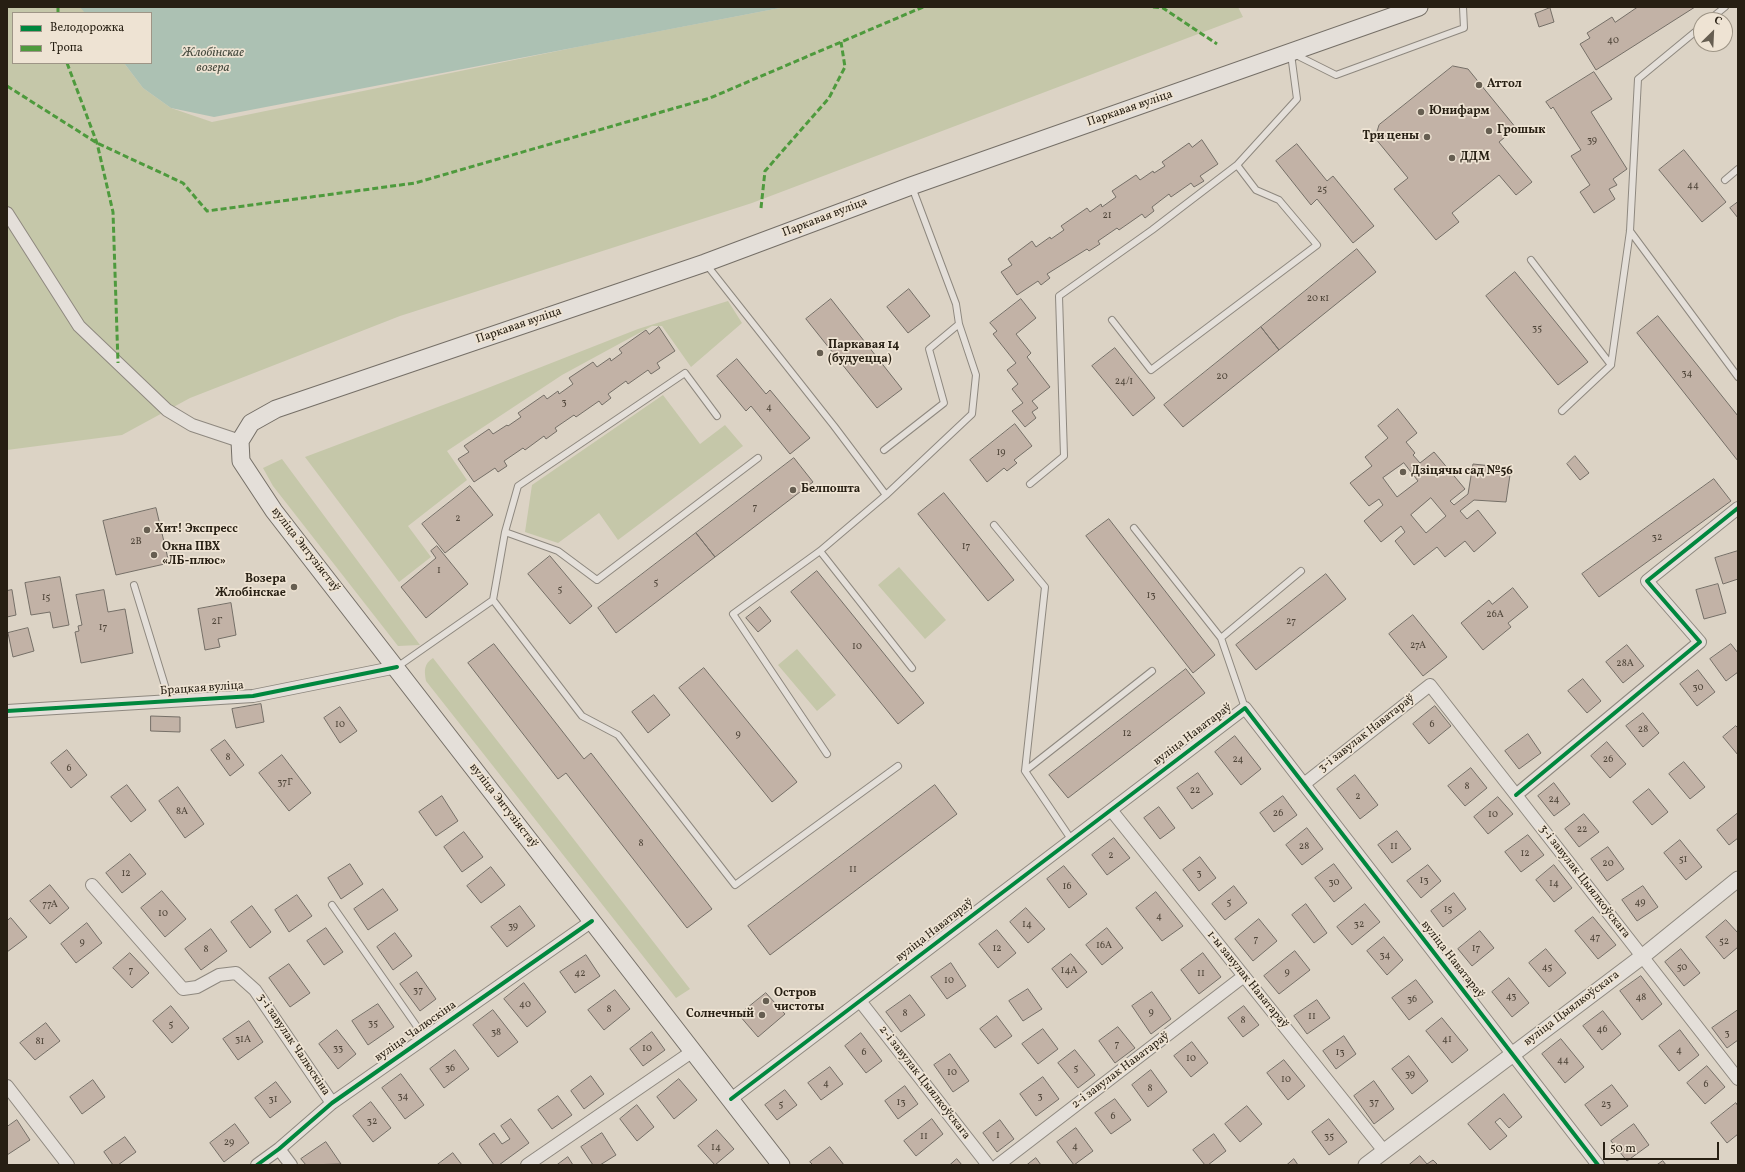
<!DOCTYPE html>
<meta charset="utf-8">
<style>
body{margin:0}
#map{position:relative;width:1745px;height:1172px;overflow:hidden;background:#dcd3c5;font-family:Vollkorn,serif}
canvas{display:block}
.frame{position:absolute;inset:0;border:8px solid #271f13;pointer-events:none}
.legend{position:absolute;left:12px;top:12px;width:140px;height:52px;box-sizing:border-box;background:#eee3d3;border:1px solid #9e9586;margin:0;padding:5px 7px;list-style:none;font-size:12px;color:#271f13}
.legend li{display:flex;align-items:center;gap:8px;height:20px}
.legend b{width:20px;border:1px solid #9e9586}
.north{position:absolute;left:1693px;top:12px;width:40px;height:40px;box-sizing:border-box;background:#eee3d3;border:1px solid #9e9586;border-radius:50%;rotate:24deg;font-size:11px;font-weight:700;line-height:16px;text-align:center;color:#271f13}
.north::after{content:'';display:block;margin:auto;width:14px;height:18px;background:#665e51;clip-path:polygon(50% 0,100% 100%,50% 72%,0 100%)}
.scale{position:absolute;left:1603px;top:1142px;width:116px;height:18px;box-sizing:border-box;border:2px solid #271f13;border-top:0;padding-left:5px;font-size:12px;line-height:14px;white-space:nowrap;color:#271f13;-webkit-text-stroke:3px #eee3d3;paint-order:stroke}
</style>
<div id="map">
<canvas width="1745" height="1172"></canvas>
<div class="frame"></div>
<ul class="legend">
<li><b style="height:5px;background:#00873e"></b>Велодорожка</li>
<li><b style="height:5px;background:#4e9a3d"></b>Тропа</li>
</ul>
<div class="north">С</div>
<div class="scale">50 m</div>
</div>
<script>
const context = document.querySelector('canvas').getContext('2d');
context.lineJoin = 'round';
function paint(path, color) { context.fillStyle = color; context.fill(path, 'evenodd'); }
function trace(path, color, width, dash) { context.strokeStyle = color; context.lineWidth = width; context.lineCap = dash ? 'butt' : 'round'; context.setLineDash(dash || []); context.stroke(path); }
function label(font, color, halo, rows, align = 'center') {
  context.font = font + ' Vollkorn,serif'; context.lineWidth = 3.5; context.setLineDash([]); context.textBaseline = 'middle'; context.strokeStyle = halo; context.fillStyle = color; for (const [text, x, y, turn = 0] of rows) {
    context.save(); context.translate(x, y); context.rotate((+turn || 0) * Math.PI / 180); context.textAlign = isNaN(turn) ? turn : align; if (halo) context.strokeText(text, 0, 0); context.fillText(text, 0, 0); context.restore();
  }
}
paint(new Path2D(`
 M7 7H88L91 13H13V63H124L143 88 171 108 212 122 587 45 785 7H1238L1243 17 752 203 400 316 190 398 122 435 7 450Z
 M728 301 742 323 691 367 662 326H652L562 375 447 451 467 480 408 526 431 557 399 582 305 457 475 393 638 329Z
 M663 395 700 444 725 425 743 446 618 540 599 513 558 543 525 532 532 485Z
 M282 459 420 645 398 646 273 486 263 468Z
 M899 567 946 620 925 639 878 585Z
 M797 649 836 695 817 711 778 665Z
 M433 658 690 989 676 998 426 681C424 670 424 664 433 658Z`), '#c5c7a9');
paint(new Path2D(`
 M80 7H785L214 117 171 108 143 88 124 63H151V13H85Z`), '#acc1b3');
const building = new Path2D(`
 M1638 7H1695L1596 70 1580 44 1590 38 1587 33 1612 17 1615 22Z
 M1550 8 1554 22 1539 27 1535 14Z
 M1453 66 1468 69 1516 128 1499 142 1532 182 1516 195 1499 175 1452 213 1459 222 1436 240 1394 189 1408 178 1375 138 1379 125Z
 M1594 72 1612 99 1591 112 1627 169 1613 179 1617 185 1609 189 1615 199 1594 213 1580 192 1590 185 1571 156 1581 150 1553 107 1551 109 1546 102Z
 M1202 140 1218 164 1200 176 1204 181 1194 187 1191 183 1171 197 1169 194 1152 207 1154 211 1145 218 1142 214 1119 230 1117 228 1098 241 1100 244 1089 251 1087 249 1047 274 1050 278 1041 285 1038 281 1017 295 1001 272 1012 265 1008 259 1032 241 1036 247 1050 237 1051 239 1064 230 1061 226 1087 208 1090 212 1101 204 1102 207 1116 197 1112 191 1136 175 1140 180 1153 171 1154 173 1165 166 1162 162 1189 143 1192 147Z
 M1297 144 1327 181 1333 176 1374 226 1353 243 1317 199 1311 205 1276 161Z
 M1684 150 1726 202 1702 222 1659 170Z
 M1738 202V218L1730 208Z
 M1357 249 1376 272 1279 350 1261 327Z
 M1515 272 1588 362 1558 385 1486 296Z
 M909 289 930 316 908 333 887 307Z
 M831 299 902 389 877 408 806 319Z
 M1021 299 1036 318 1016 334 1031 353 1027 357 1050 387 1032 401 1038 408 1032 412 1036 418 1025 427 1012 411 1023 403 1012 389 1018 384 1007 370 1016 363 993 334 997 331 990 323Z
 M1658 316 1738 416V461L1637 333Z
 M659 327 675 351 657 363 660 368 651 374 648 370 628 384 626 381 608 394 611 398 602 405 599 401 576 417 574 415 555 428 557 431 546 439 544 436 525 450 523 448 504 461 507 466 498 472 495 468 474 482 458 459 469 452 464 446 489 429 493 434 507 425 508 426 521 417 518 413 544 395 547 399 558 391 559 394 573 384 569 378 593 362 597 367 610 358 611 361 622 353 619 349 646 330 649 334Z
 M1261 327 1279 350 1183 427 1164 405Z
 M1115 348 1155 398 1133 416 1092 366Z
 M737 359 766 394 770 390 810 438 790 454 751 406 746 411 717 376Z
 M1398 409 1417 433 1406 442 1415 453 1413 455 1420 463 1434 452 1465 489 1450 501 1454 505 1468 494 1473 464 1511 468 1506 502 1474 500 1460 511 1467 519 1478 510 1496 533 1474 552 1465 541 1445 557 1437 547 1414 565 1395 541 1405 532 1401 526 1381 542 1364 521 1383 505 1379 499 1369 506 1350 483 1372 466 1365 457 1388 438 1378 426ZM1404 463 1418 481 1397 497 1383 478ZM1431 498 1446 516 1426 533 1411 515Z
 M1015 424 1032 446 1014 460 1017 463 1007 471 1004 468 987 482 970 460Z
 M1575 456 1589 473 1580 480 1567 464Z
 M794 458 813 482 715 557 696 533Z
 M1714 479 1731 501 1599 597 1582 574Z
 M470 486 493 515 445 553 422 524Z
 M944 493 1014 580 988 601 918 514Z
 M156 508 169 563 116 575 103 521Z
 M1109 519 1215 655 1193 673 1086 536Z
 M696 533 715 557 616 633 598 608Z
 M437 546 468 584 426 618 401 587 436 558 431 551Z
 M1738 551V579L1723 584 1715 558Z
 M550 556 592 606 570 624 528 574Z
 M817 571 924 703 898 724 791 592Z
 M1326 574 1346 599 1256 670 1236 645Z
 M60 577 69 625 53 628 50 612 31 615 25 583Z
 M1718 584 1726 613 1704 619 1696 590Z
 M1513 588 1528 607 1508 623 1511 627 1483 650 1461 623 1489 600 1492 604Z
 M12 590 16 615 7 617V591Z
 M104 590 108 612 125 609 133 653 81 663 75 632 79 631 78 626 82 625 76 595Z
 M231 603 236 635 218 639 220 647 205 650 198 609Z
 M760 607 771 621 758 632 746 618Z
 M1413 615 1447 657 1423 676 1389 634Z
 M28 628 34 651 13 657 8 633Z
 M494 644 584 759 591 753 712 909 687 928 566 773 558 779 468 663Z
 M1731 644 1738 653V672L1726 681 1710 659Z
 M1627 645 1644 666 1623 683 1606 662Z
 M704 668 797 782 772 802 679 688Z
 M1186 669 1205 693 1068 798 1049 775Z
 M1698 670 1715 692 1697 706 1680 684Z
 M1583 679 1601 701 1587 713 1568 691Z
 M654 695 670 715 648 733 632 712Z
 M261 704 264 722 236 728 232 709Z
 M1435 706 1451 726 1429 744 1413 724Z
 M340 707 357 731 340 743 324 718Z
 M1643 713 1659 733 1643 747 1626 726Z
 M151 716 180 717V732L151 731Z
 M1736 726 1738 728V755L1723 737Z
 M1528 734 1541 753 1519 769 1505 751Z
 M1235 736 1261 769 1241 785 1215 752Z
 M225 740 244 765 230 776 211 750Z
 M1607 742 1626 764 1610 778 1591 756Z
 M67 750 87 775 71 788 51 763Z
 M282 755 311 793 289 811 259 773Z
 M1684 762 1705 787 1690 799 1669 774Z
 M1471 768 1487 788 1465 806 1448 786Z
 M1198 773 1213 794 1192 809 1177 788Z
 M1355 775 1378 805 1360 819 1337 789Z
 M1554 783 1570 804 1554 816 1538 796Z
 M127 785 146 810 131 822 111 797Z
 M935 785 957 814 770 955 748 926Z
 M178 787 204 824 185 838 159 801Z
 M1649 789 1668 812 1652 825 1633 802Z
 M442 796 458 821 436 836 419 812Z
 M1283 796 1297 815 1274 832 1260 813Z
 M1498 797 1513 814 1488 834 1474 817Z
 M1159 807 1175 828 1160 839 1144 818Z
 M1738 813V838L1729 845 1717 830Z
 M1584 814 1599 832 1579 847 1565 829Z
 M1307 828 1323 849 1302 865 1286 845Z
 M1397 831 1411 849 1392 863 1378 845Z
 M464 832 483 857 462 872 444 847Z
 M1528 835 1544 855 1521 872 1505 852Z
 M1114 838 1130 858 1107 875 1092 855Z
 M1680 840 1702 867 1686 880 1664 853Z
 M1608 847 1624 869 1607 881 1591 859Z
 M130 854 146 874 122 893 106 873Z
 M1200 857 1216 878 1199 891 1183 870Z
 M350 864 363 884 341 899 328 878Z
 M1334 864 1352 888 1334 902 1315 878Z
 M1428 865 1441 881 1421 898 1407 881Z
 M1554 865 1572 888 1554 902 1536 880Z
 M1064 866 1087 894 1069 908 1047 879Z
 M491 867 505 885 481 903 467 886Z
 M50 885 69 908 50 924 30 901Z
 M1234 886 1247 903 1225 920 1212 904Z
 M1643 886 1658 907 1637 921 1622 900Z
 M383 889 398 910 368 930 354 909Z
 M162 891 186 919 165 937 141 908Z
 M1156 892 1183 926 1162 941 1136 908Z
 M1454 893 1466 909 1443 927 1431 911Z
 M297 895 312 916 289 932 275 910Z
 M1306 904 1327 933 1314 943 1292 915Z
 M1365 904 1380 922 1352 945 1337 927Z
 M252 906 271 932 250 948 231 922Z
 M520 906 535 926 507 947 491 927Z
 M1026 908 1045 929 1028 943 1010 922Z
 M1593 917 1616 945 1598 959 1575 931Z
 M11 918 27 937 7 952V921Z
 M1259 919 1277 941 1253 961 1235 939Z
 M1726 920 1738 933V947L1724 959 1706 937Z
 M87 923 102 943 76 963 61 944Z
 M326 928 343 952 324 965 307 941Z
 M1107 928 1123 948 1102 965 1086 945Z
 M211 929 227 951 201 970 185 949Z
 M997 930 1016 953 998 968 979 944Z
 M1480 931 1494 948 1472 966 1458 949Z
 M395 933 412 956 393 970 377 947Z
 M1384 937 1403 960 1387 975 1367 951Z
 M1546 949 1566 973 1549 987 1529 963Z
 M1681 949 1700 973 1684 986 1665 962Z
 M1295 951 1310 970 1279 994 1264 976Z
 M130 953 149 973 132 988 113 968Z
 M1203 953 1221 977 1199 994 1181 970Z
 M1071 954 1087 972 1067 988 1052 969Z
 M586 955 600 976 575 993 560 972Z
 M951 963 966 986 947 999 931 977Z
 M289 964 310 993 290 1007 269 978Z
 M417 972 436 999 420 1011 400 984Z
 M1641 976 1662 1004 1642 1020 1620 991Z
 M1509 978 1529 1003 1512 1017 1492 992Z
 M1416 980 1433 1002 1409 1020 1392 998Z
 M524 983 546 1012 527 1027 504 999Z
 M1028 989 1042 1009 1023 1021 1009 1001Z
 M615 990 630 1009 604 1030 588 1010Z
 M1152 992 1171 1019 1151 1034 1132 1006Z
 M766 993 785 1014 758 1037 739 1015Z
 M910 995 925 1015 901 1032 886 1012Z
 M1317 1000 1330 1018 1307 1034 1294 1016Z
 M378 1004 394 1027 368 1045 352 1021Z
 M171 1006 189 1028 172 1043 153 1021Z
 M1244 1006 1259 1025 1243 1037 1228 1018Z
 M493 1010 518 1042 498 1057 473 1025Z
 M1738 1010V1040L1727 1048 1712 1028Z
 M1603 1011 1621 1034 1602 1050 1583 1026Z
 M997 1016 1012 1036 995 1048 980 1029Z
 M1442 1018 1468 1050 1452 1063 1426 1031Z
 M249 1021 263 1042 238 1060 223 1039Z
 M46 1023 60 1041 35 1060 20 1043Z
 M1118 1027 1135 1048 1115 1063 1099 1041Z
 M1043 1029 1058 1049 1038 1064 1022 1044Z
 M337 1030 356 1054 338 1069 319 1044Z
 M1680 1030 1699 1055 1679 1071 1659 1046Z
 M652 1032 665 1050 643 1066 630 1049Z
 M861 1033 882 1061 866 1073 845 1046Z
 M1344 1036 1356 1054 1336 1069 1323 1051Z
 M1561 1039 1584 1067 1565 1083 1542 1054Z
 M1192 1042 1208 1063 1191 1077 1174 1056Z
 M455 1050 469 1069 444 1088 430 1069Z
 M1075 1050 1095 1075 1078 1088 1058 1063Z
 M950 1054 969 1081 953 1092 934 1065Z
 M1409 1056 1428 1081 1412 1094 1392 1069Z
 M1284 1060 1305 1086 1288 1100 1267 1073Z
 M1707 1066 1725 1087 1705 1104 1687 1083Z
 M830 1067 843 1084 821 1100 808 1083Z
 M1151 1070 1167 1092 1148 1107 1132 1085Z
 M401 1074 424 1105 405 1119 382 1088Z
 M591 1076 604 1094 584 1109 571 1091Z
 M1043 1077 1059 1099 1036 1116 1020 1094Z
 M679 1079 697 1100 674 1119 657 1097Z
 M93 1080 105 1097 82 1114 70 1097Z
 M1374 1081 1394 1109 1374 1124 1354 1096Z
 M276 1082 291 1102 270 1118 255 1098Z
 M1612 1085 1628 1106 1601 1126 1585 1105Z
 M905 1086 918 1104 898 1119 885 1101Z
 M785 1090 797 1105 777 1120 765 1105Z
 M1504 1094 1522 1117 1509 1128 1500 1118 1495 1122 1507 1136 1490 1150 1468 1124Z
 M558 1096 572 1115 552 1129 538 1110Z
 M1115 1099 1131 1120 1111 1134 1095 1113Z
 M371 1102 391 1128 373 1142 353 1116Z
 M1736 1103 1738 1106V1134L1727 1143 1711 1123Z
 M637 1105 654 1127 637 1141 620 1119Z
 M1247 1106 1262 1124 1240 1142 1225 1124Z
 M511 1119 529 1143 499 1165H494L479 1144 494 1133 502 1144 510 1139 501 1126Z
 M932 1119 943 1134 916 1156 904 1141Z
 M1329 1119 1347 1142 1329 1155 1312 1132Z
 M17 1120 30 1140 7 1155V1127Z
 M1000 1120 1014 1139 997 1152 983 1133Z
 M235 1124 249 1143 224 1162 210 1143Z
 M1634 1124 1649 1145 1627 1161 1611 1141Z
 M1076 1128 1093 1151 1074 1165 1057 1142Z
 M717 1130 734 1149 715 1165 698 1146Z
 M602 1133 616 1155 600 1165H593L581 1147Z
 M1214 1134 1226 1151 1208 1165H1205L1193 1150Z
 M125 1137 136 1152 118 1165H113L104 1152Z
 M326 1142 341 1164 306 1165 301 1159Z
 M830 1147 844 1165H813L810 1162Z
 M453 1153 462 1165H437Z
 M1420 1156 1427 1164 1433 1160 1438 1165H1409Z
 M568 1157 573 1165H557Z
 M1036 1158 1041 1165H1027Z
 M957 1159 962 1165H950Z
 M1294 1159 1298 1165H1287Z
 M1663 1161 1666 1165H1657Z`);
paint(building, '#c2b2a6');
trace(building, '#756f67', 1);
const service = new Path2D(`
 M1709 20 1725 7
 M1294 54 1336 75 1464 28 1463 7
 M1725 180 1738 169
 M1630 231 1738 377
 M1531 260 1611 365 1630 231 1638 79 1701 27
 M706 264 834 426 886 495 820 551 733 614 827 754
 M1112 320 1151 370 1317 245 1279 200 1256 190 1237 165 1297 99 1291 54
 M1562 411 1611 365
 M884 450 944 403 929 349 959 324
 M1030 484 1064 456 1059 296 1152 230 1237 165
 M886 495 972 414 976 375 959 324 956 304 912 187
 M994 525 1045 587 1025 771 1071 839
 M1134 528 1221 638 1245 708
 M505 532 518 486 685 373 717 416
 M820 551 912 668
 M134 585 170 702
 M493 600 582 716 618 735 735 885 898 766
 M1221 638 1301 571
 M397 667 493 600 505 532 558 551 597 580 758 458
 M1025 771 1152 671
 M332 905 425 1038`);
const minor = new Path2D(`
 M7 213 79 326 167 410 192 425 240 441
 M7 711 253 696 397 667
 M1304 784 1430 685 1738 1079
 M1516 795 1700 642 1647 581 1738 508
 M1111 810 1384 1151
 M92 885 183 989 197 987 219 975 236 973 255 990 332 1103
 M860 1001 988 1165
 M7 1086 68 1165
 M731 1099 1245 708 1598 1165
 M279 1149 291 1165
 M257 1165 279 1149 332 1103 592 921
 M527 1165 693 1051
 M998 1165 1244 976`);
const tertiary = new Path2D(`
 M1366 1165 1643 956 1738 879`);
const secondary = new Path2D(`
 M781 1165 274 511 241 461 240 441 251 423 276 409 705 263 911 186 1419 7`);
trace(service, '#8e887f', 8);
trace(minor, '#8e887f', 14);
trace(tertiary, '#8e887f', 17);
trace(secondary, '#756f67', 19);
trace(service, '#e4dfd9', 6);
trace(minor, '#e4dfd9', 12);
trace(tertiary, '#e4dfd9', 15);
trace(secondary, '#e4dfd9', 17);
trace(new Path2D(`
 M58 7V13
 M1153 7 1163 8 1217 44
 M67 63 97 143 113 212 118 363
 M7 86 97 143 183 183 207 211 415 183 710 98 923 7
 M761 208 765 171 829 98 845 67 841 42`), '#4e9a3d', 3, [6, 3]);
trace(new Path2D(`
 M7 711 253 696 397 667
 M1516 795 1700 642 1647 581 1738 508
 M731 1099 1245 708 1598 1165
 M257 1165 279 1149 332 1103 592 921`), '#00873e', 4);
for (const [x, y, r, color] of [
 [1479,85,4,"#665e51"],
 [1421,112,4,"#665e51"],
 [1489,131,4,"#665e51"],
 [1427,137,4,"#665e51"],
 [1452,158,4,"#665e51"],
 [820,353,4,"#665e51"],
 [1403,472,4,"#665e51"],
 [793,490,4,"#665e51"],
 [147,530,4,"#665e51"],
 [154,555,4,"#665e51"],
 [294,587,4,"#665e51"],
 [766,1001,4,"#665e51"],
 [762,1015,4,"#665e51"]
]) { const dot = new Path2D(); dot.arc(x, y, r, 0, 2 * Math.PI); context.fillStyle = color; context.fill(dot); trace(dot, '#eee3d3', 1.5); }
label('10px', '#4e4438', null, [
 ["40",1613,41],
 ["39",1592,141],
 ["44",1693,186],
 ["25",1322,190],
 ["21",1107,216],
 ["20 к1",1318,299],
 ["35",1537,329],
 ["34",1687,374],
 ["20",1222,377],
 ["24/1",1124,382],
 ["3",564,403],
 ["4",769,408],
 ["19",1001,453],
 ["7",755,508],
 ["2",458,519],
 ["32",1657,538],
 ["2В",136,542],
 ["17",966,547],
 ["1",439,571],
 ["5",656,583],
 ["5",560,590],
 ["13",1151,596],
 ["15",46,598],
 ["26А",1495,615],
 ["2Г",217,622],
 ["27",1291,622],
 ["17",103,628],
 ["27А",1418,646],
 ["10",857,647],
 ["28А",1625,664],
 ["30",1698,688],
 ["10",340,725],
 ["6",1432,725],
 ["28",1643,730],
 ["12",1127,734],
 ["9",738,735],
 ["8",228,758],
 ["24",1238,760],
 ["26",1608,760],
 ["6",69,769],
 ["37Г",285,783],
 ["8",1467,787],
 ["22",1195,791],
 ["2",1358,797],
 ["24",1554,800],
 ["8А",182,812],
 ["26",1278,814],
 ["10",1493,815],
 ["22",1582,830],
 ["8",641,844],
 ["28",1304,847],
 ["11",1394,847],
 ["12",1525,854],
 ["2",1111,856],
 ["51",1683,860],
 ["20",1608,864],
 ["11",853,870],
 ["12",126,874],
 ["3",1199,874],
 ["13",1424,881],
 ["30",1334,883],
 ["14",1554,884],
 ["16",1067,887],
 ["5",1229,903],
 ["49",1640,903],
 ["77А",50,905],
 ["15",1448,910],
 ["10",163,914],
 ["4",1159,917],
 ["14",1027,925],
 ["32",1359,925],
 ["39",513,927],
 ["47",1595,938],
 ["7",1256,940],
 ["52",1724,942],
 ["9",82,943],
 ["16А",1104,946],
 ["12",997,949],
 ["17",1476,949],
 ["8",206,950],
 ["34",1385,956],
 ["45",1547,968],
 ["50",1682,968],
 ["7",131,971],
 ["14А",1069,971],
 ["9",1287,973],
 ["42",580,974],
 ["11",1201,974],
 ["10",949,981],
 ["37",418,991],
 ["43",1511,997],
 ["48",1641,998],
 ["36",1412,1000],
 ["40",525,1005],
 ["8",609,1010],
 ["9",1151,1013],
 ["8",905,1014],
 ["11",1312,1017],
 ["8",1243,1021],
 ["35",373,1024],
 ["5",171,1025],
 ["46",1602,1030],
 ["38",496,1033],
 ["3",1727,1034],
 ["31А",243,1040],
 ["41",1447,1040],
 ["81",40,1042],
 ["7",1117,1045],
 ["33",338,1049],
 ["10",647,1049],
 ["4",1679,1051],
 ["6",864,1053],
 ["13",1340,1053],
 ["10",1191,1059],
 ["44",1563,1061],
 ["36",450,1069],
 ["5",1076,1069],
 ["10",952,1073],
 ["39",1410,1075],
 ["10",1286,1080],
 ["4",826,1084],
 ["6",1706,1085],
 ["8",1150,1089],
 ["34",403,1097],
 ["3",1040,1097],
 ["31",273,1100],
 ["13",901,1103],
 ["37",1374,1103],
 ["5",781,1105],
 ["23",1606,1105],
 ["6",1113,1117],
 ["32",372,1122],
 ["1",998,1136],
 ["11",924,1137],
 ["35",1329,1137],
 ["29",229,1143],
 ["4",1075,1147],
 ["14",716,1148]
]);
label('bold 12px', '#271f13', '#eee3d3', [
 ["Аттол",1487,85],
 ["Юнифарм",1429,112],
 ["Грошык",1497,131],
 ["Три цены",1419,137,"right"],
 ["ДДМ",1460,158],
 ["Паркавая 14",828,346],
 ["(будуецца)",828,360],
 ["Дзіцячы сад №56",1411,472],
 ["Белпошта",801,490],
 ["Хит! Экспресс",155,530],
 ["Окна ПВХ",162,548],
 ["«ЛБ-плюс»",162,562],
 ["Возера",286,580,"right"],
 ["Жлобінскае",286,594,"right"],
 ["Остров",774,994],
 ["чистоты",774,1008],
 ["Солнечный",754,1015,"right"]
], 'left');
label('12px', '#271f13', '#eee3d3', [
 ["Паркавая вуліца",1130,109,-19],
 ["Паркавая вуліца",825,218,-21],
 ["Паркавая вуліца",519,326,-19],
 ["вуліца Энтузіястаў",305,550,52],
 ["Брацкая вуліца",202,689,-4],
 ["3-і завулак Наватараў",1367,734,-38],
 ["вуліца Наватараў",1193,735,-37],
 ["вуліца Энтузіястаў",503,806,52],
 ["3-і завулак Цыялкоўскага",1584,882,52],
 ["вуліца Наватараў",935,931,-38],
 ["вуліца Наватараў",1452,960,52],
 ["1-ы завулак Наватараў",1247,980,51],
 ["вуліца Цыялкоўскага",1572,1009,-37],
 ["вуліца Чалюскіна",416,1032,-35],
 ["3-і завулак Чалюскіна",293,1045,56],
 ["2-і завулак Наватараў",1121,1071,-37],
 ["2-і завулак Цыялкоўскага",924,1083,52]
]);
label('italic 13px', '#494d41', '#eee3d3', [
 ["Жлобінскае",213,54],
 ["возера",213,69]
]);
</script>
